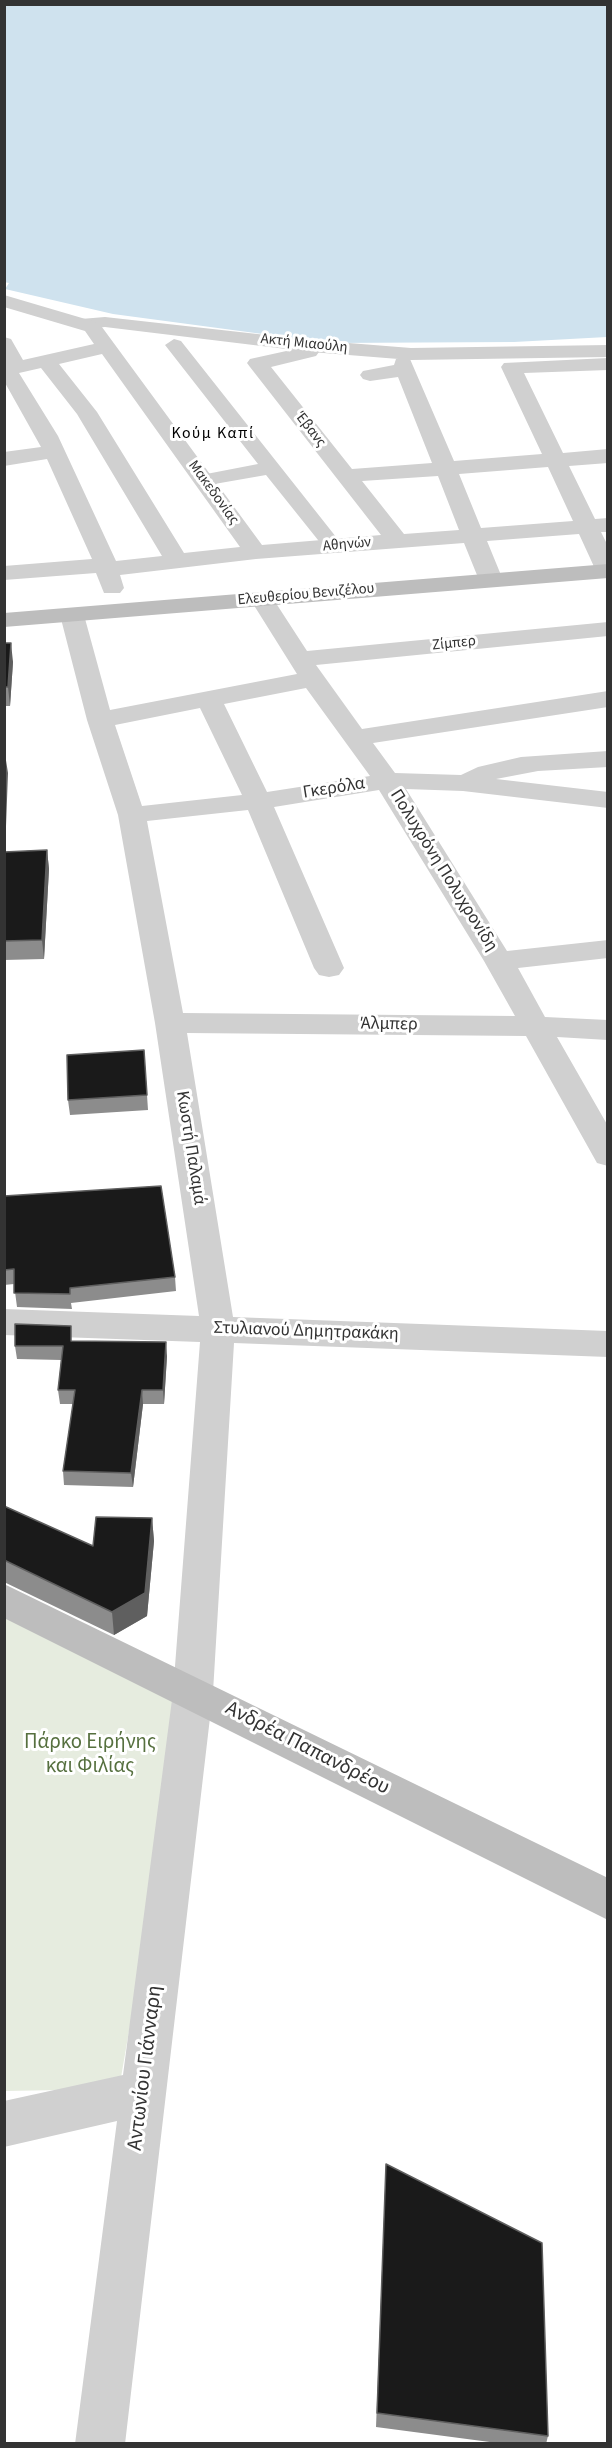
<!DOCTYPE html>
<meta charset="utf-8">
<style>
body{margin:0}
#map{position:relative;width:612px;height:2448px;overflow:hidden;background:#fff;font-family:"Source Sans 3",sans-serif}
canvas{display:block}
.frame{position:absolute;inset:0;border:6px solid #333;pointer-events:none}
</style>
<div id="map">
<canvas width="612" height="2448"></canvas>
<div class="frame"></div>
</div>
<script>
const context = document.querySelector('canvas').getContext('2d');
context.lineJoin = 'round';
function paint(path, color) { context.fillStyle = color; context.fill(path, 'evenodd'); }
function trace(path, color, width, dash) { context.strokeStyle = color; context.lineWidth = width; context.lineCap = dash ? 'butt' : 'round'; context.setLineDash(dash || []); context.stroke(path); }
function label(font, color, halo, rows, align = 'center') {
  context.font = font + ' "Source Sans 3",sans-serif'; context.lineWidth = 6; context.setLineDash([]); context.textBaseline = 'middle'; context.strokeStyle = halo; context.fillStyle = color; for (const [text, x, y, turn = 0] of rows) {
    context.save(); context.translate(x, y); context.rotate((+turn || 0) * Math.PI / 180); context.textAlign = isNaN(turn) ? turn : align; if (halo) context.strokeText(text, 0, 0); context.fillText(text, 0, 0); context.restore();
  }
}
paint(new Path2D(`
 M4 1617 185 1706 119 2089 5 2091Z`), '#e6ecdf');
paint(new Path2D(`
 M4 5H607V337L514 342 330 343 113 314 5 289 9 283 4 282Z`), '#cfe2ee');
paint(new Path2D(`
 M105 317 311 340 411 348 608 345V357L411 360 311 352 105 327 81 329 72 324 81 319Z
 M174 339 181 341 340 542 344 546 340 550H326L266 475 203 486 196 484 193 480 196 476 258 464 165 345Z`), '#d0d0d0');
paint(new Path2D(`
 M4 295 99 323 262 545 381 535 250 367 247 363 250 359 309 346 316 348 319 352 316 356 271 367 352 469 432 463 398 377 370 381 363 379 360 375 363 371 394 365 396 359H410L454 461 542 454 501 367 504 363 608 358V370L524 373 563 453 608 449V463L569 466 595 519 608 518V532H601L608 546V578L600 576 596 571 579 534 487 541 503 580 499 585H483L479 580 464 543 256 559 120 575 124 588 120 593H104L96 573 4 580V566L92 559 47 459 4 466V452L41 447 4 381V337L11 339 23 360 94 344 85 331 4 307ZM102 354 240 547 184 553 97 412 59 364ZM41 368 77 414 162 556 116 561 58 436 19 373ZM548 467 573 521 481 528 459 474ZM438 476 459 530 404 534 362 481Z
 M262 592 270 594 307 651 608 622V636L316 665 362 729 608 691V707L373 743 395 773 461 775 478 767 521 757 608 751V767L538 771 496 779 608 792V808L463 791 406 789 507 951 608 940V958L518 968 545 1017 608 1020V1040L557 1037 608 1126V1166L597 1163 526 1036 187 1033 233 1317 608 1331V1357L234 1343 213 1692 125 2444H75L117 2121 4 2147V2101L123 2075 173 1692 200 1342 4 1335V1309L199 1316 155 1023 118 815 87 720 60 615 63 610 72 608 81 610 84 615 110 710 297 674 250 599 254 594ZM306 688 370 776 267 792 224 704ZM200 708 242 795 142 806 115 725ZM379 790 484 961 515 1016 183 1013 147 821 248 810 314 968 319 975 329 977 339 975 344 968 274 807Z`), '#d0d0d0');
paint(new Path2D(`
 M608 564V578L4 627V613Z
 M4 1584 608 1878V1920L4 1618Z`), '#bdbdbd');
paint(new Path2D(`
 M4 643 13 662 10 706H4Z
 M47 850 49 869 44 959 4 960V852Z
 M144 1050 148 1110 70 1115 68 1100Z
 M4 1196 175 1277 176 1291 71 1303 72 1309 17 1307 14 1284 4 1285Z
 M73 1341 167 1356 164 1404H143L133 1487 64 1485 63 1471 73 1404H60L58 1390 61 1360 17 1359 15 1346Z
 M4 1506 93 1546 152 1518 154 1541 147 1616 114 1635 4 1582Z
 M386 2164 548 2436 546 2444H505L376 2427Z`), '#8c8c8c');
paint(new Path2D(`
 M11 643 13 662 10 706 8 687Z
 M5 754 8 773 6 826 4 816Z
 M47 850 49 869 44 959 42 940Z
 M166 1342 167 1356 164 1404 163 1390Z
 M142 1390 143 1404 133 1487 131 1473Z
 M152 1518 154 1541 147 1616 114 1635 112 1612Z`), '#5f5f5f');
const building = new Path2D(`
 M4 643H11L8 687H4Z
 M47 850 42 940 4 941V852Z
 M144 1050 147 1095 68 1100 67 1055Z
 M161 1186 175 1277 70 1288V1294L14 1293V1269L4 1270V1196Z
 M15 1324 71 1326V1341L166 1342 163 1390H142L131 1473 63 1471 75 1390H58L63 1346H15Z
 M4 1506 93 1546 96 1517 152 1518 145 1593 112 1612 4 1560Z
 M386 2164 542 2243 548 2436 377 2413Z`);
paint(building, '#1a1a1a');
trace(building, '#5f5f5f', 1.5);
label('15px', '#333', '#fff', [
 ["Ακτή Μιαούλη",304,344,6],
 ["Έβανς",310,430,52],
 ["Μακεδονίας",213,493,54],
 ["Αθηνών",347,545,-5],
 ["Ελευθερίου Βενιζέλου",306,595,-5],
 ["Ζίμπερ",454,644,-6]
]);
context.letterSpacing = '1.5px';
label('16px', '#000', '#fff', [
 ["Κούμ Καπί",213,434]
]);
context.letterSpacing = '0px';
label('18px', '#333', '#fff', [
 ["Γκερόλα",334,789,-9],
 ["Πολυχρόνη Πολυχρονίδη",443,871,58],
 ["Άλμπερ",389,1025,1],
 ["Κωστή Παλαμά",190,1148,81],
 ["Στυλιανού Δημητρακάκη",306,1332,2]
]);
label('21px', '#56703f', '#fff', [
 ["Πάρκο Ειρήνης",90,1743],
 ["και Φιλίας",90,1767]
]);
label('21px', '#333', '#fff', [
 ["Ανδρέα Παπανδρέου",307,1749,27],
 ["Αντωνίου Γιάνναρη",146,2068,-83]
]);
</script>
